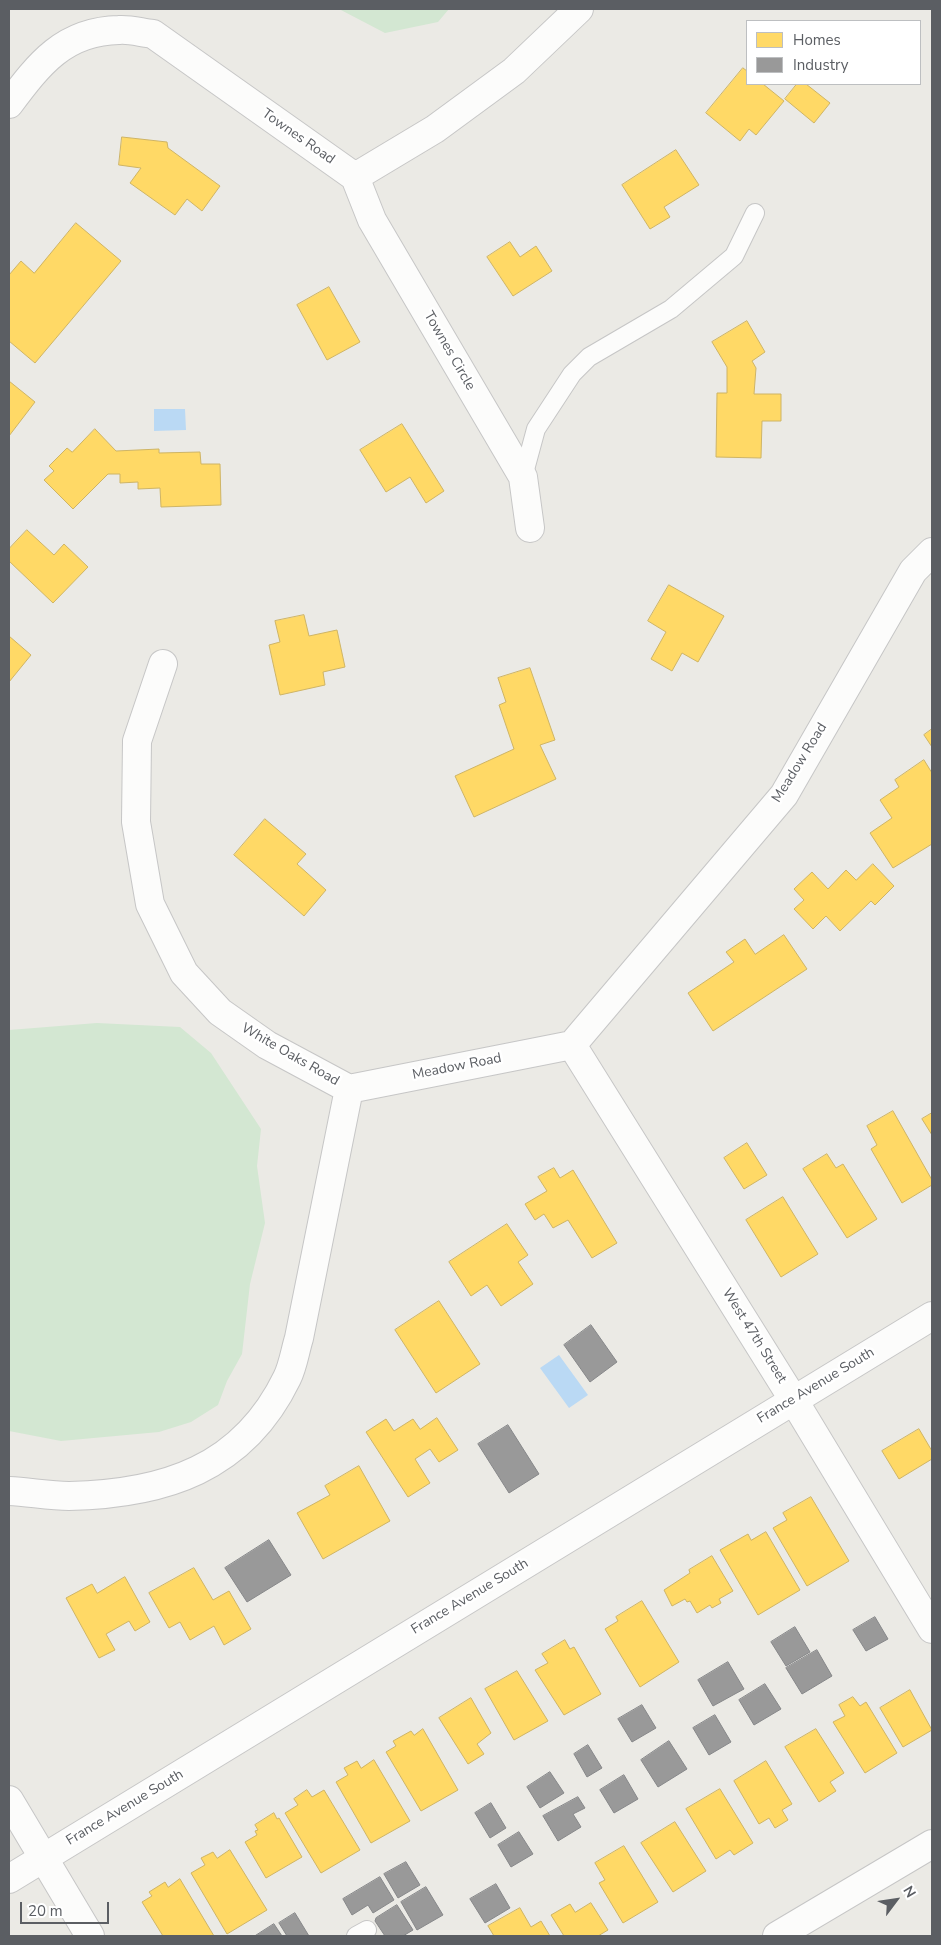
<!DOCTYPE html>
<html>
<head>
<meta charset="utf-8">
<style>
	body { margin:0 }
	#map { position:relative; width:941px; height:1945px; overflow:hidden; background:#ebeae5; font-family:"Nunito Sans",sans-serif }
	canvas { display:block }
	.frame { position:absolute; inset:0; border:10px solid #5b5e63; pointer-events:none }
	.legend { position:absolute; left:746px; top:20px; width:175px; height:65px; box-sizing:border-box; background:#fff; border:1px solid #bdbfc1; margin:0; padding:6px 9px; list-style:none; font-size:15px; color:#5b5e63 }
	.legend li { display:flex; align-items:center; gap:10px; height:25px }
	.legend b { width:25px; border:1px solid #bdbfc1 }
	.north { position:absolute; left:871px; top:1875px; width:50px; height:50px; -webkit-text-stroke:4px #fff; paint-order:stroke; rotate:59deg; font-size:14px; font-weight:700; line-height:20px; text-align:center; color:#5b5e63 }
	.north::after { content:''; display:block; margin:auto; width:18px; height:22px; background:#5b5e63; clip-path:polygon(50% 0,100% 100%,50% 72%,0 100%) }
	.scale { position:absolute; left:20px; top:1902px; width:89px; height:22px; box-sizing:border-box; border:2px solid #5b5e63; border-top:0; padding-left:6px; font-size:15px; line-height:18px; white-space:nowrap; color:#5b5e63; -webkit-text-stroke:4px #fff; paint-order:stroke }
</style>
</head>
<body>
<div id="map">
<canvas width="941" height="1945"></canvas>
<div class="frame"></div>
<ul class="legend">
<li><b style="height:14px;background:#ffd966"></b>Homes</li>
<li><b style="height:14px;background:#999"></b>Industry</li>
</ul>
<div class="north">N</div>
<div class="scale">20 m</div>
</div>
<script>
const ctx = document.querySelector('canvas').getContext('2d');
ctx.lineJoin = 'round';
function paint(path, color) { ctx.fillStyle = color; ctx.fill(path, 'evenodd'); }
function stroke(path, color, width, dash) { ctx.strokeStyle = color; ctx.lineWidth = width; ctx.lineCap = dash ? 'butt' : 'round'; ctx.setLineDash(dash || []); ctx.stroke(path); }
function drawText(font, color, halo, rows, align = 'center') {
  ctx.font = font + ' "Nunito Sans",sans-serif'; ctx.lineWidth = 5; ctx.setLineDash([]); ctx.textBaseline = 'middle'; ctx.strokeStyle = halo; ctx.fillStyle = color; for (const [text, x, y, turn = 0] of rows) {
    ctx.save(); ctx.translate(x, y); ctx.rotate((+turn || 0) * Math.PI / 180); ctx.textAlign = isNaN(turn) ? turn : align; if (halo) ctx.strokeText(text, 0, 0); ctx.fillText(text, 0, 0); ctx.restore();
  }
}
paint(new Path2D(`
	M 339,9 L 449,9 L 438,22 L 385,33 Z
	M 97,1023 L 180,1027 L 211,1053 L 261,1129 L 257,1166 L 265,1223 L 250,1284 L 242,1354 L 227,1381 L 218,1405 L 191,1422 L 159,1432 L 61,1441 L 9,1431 L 9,1030 Z`), '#d3e7d2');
paint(new Path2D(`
	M 154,409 L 185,409 L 186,430 L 154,431 Z
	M 559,1355 L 588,1395 L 569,1408 L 540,1368 Z`), '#bad9f4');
const homes = new Path2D(`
	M 743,68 L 747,71 L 747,84 L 763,84 L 784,101 L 756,135 L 749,129 L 740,141 L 706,113 Z
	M 797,84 L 806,84 L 830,103 L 814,123 L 785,99 Z
	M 122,137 L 167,142 L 168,148 L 220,186 L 202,211 L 187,199 L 175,215 L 130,183 L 141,168 L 119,165 Z
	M 676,150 L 699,185 L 664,207 L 670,217 L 650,229 L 622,185 Z
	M 76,223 L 121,261 L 35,363 L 9,341 L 9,275 L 21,261 L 34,273 Z
	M 510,242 L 520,257 L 536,246 L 552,271 L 513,296 L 487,257 Z
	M 329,287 L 360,342 L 327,360 L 297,305 Z
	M 747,321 L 765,352 L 752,361 L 756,368 L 754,394 L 781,394 L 781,421 L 762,421 L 761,458 L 716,457 L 717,393 L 727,393 L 727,367 L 712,342 Z
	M 9,381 L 35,402 L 9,436 Z
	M 402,424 L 444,491 L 426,503 L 410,477 L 386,492 L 360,450 Z
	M 95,429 L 116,451 L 159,449 L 159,453 L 200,452 L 201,464 L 220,464 L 221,505 L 161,507 L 160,488 L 138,489 L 138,482 L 120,483 L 120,474 L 108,474 L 73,509 L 44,480 L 54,471 L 49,466 L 67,448 L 72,452 Z
	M 27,530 L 54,555 L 64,544 L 88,567 L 53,603 L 9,561 L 9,549 Z
	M 669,585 L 724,616 L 698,662 L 682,653 L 672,671 L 651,659 L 666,632 L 648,621 Z
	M 304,615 L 309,636 L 337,630 L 345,667 L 323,672 L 325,685 L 280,695 L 269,645 L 280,642 L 275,621 Z
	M 9,636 L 31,655 L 9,682 Z
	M 530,668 L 555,740 L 540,745 L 556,779 L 474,817 L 455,776 L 514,749 L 499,705 L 506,702 L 498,678 Z
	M 932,729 L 932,747 L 924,735 Z
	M 924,760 L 932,773 L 932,844 L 893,868 L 870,833 L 892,818 L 880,800 L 899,787 L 895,780 Z
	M 265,819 L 306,854 L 297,864 L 326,890 L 304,916 L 234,855 Z
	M 873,864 L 894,886 L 875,905 L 871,901 L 840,931 L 826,916 L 813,929 L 794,909 L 804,900 L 794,889 L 812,872 L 828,889 L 846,870 L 856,880 Z
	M 784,935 L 807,969 L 713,1031 L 688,993 L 734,962 L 726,952 L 745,939 L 755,954 Z
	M 893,1111 L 932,1180 L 932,1185 L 902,1203 L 871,1149 L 877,1145 L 867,1126 Z
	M 932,1113 L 932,1135 L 922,1119 Z
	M 747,1143 L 767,1175 L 744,1189 L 724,1158 Z
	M 827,1154 L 836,1168 L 843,1164 L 877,1219 L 847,1238 L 803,1169 Z
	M 554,1168 L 560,1178 L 573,1170 L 617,1243 L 592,1258 L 568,1220 L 553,1228 L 544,1214 L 535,1220 L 525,1204 L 547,1191 L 538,1177 Z
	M 783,1197 L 818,1254 L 781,1277 L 746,1220 Z
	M 507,1224 L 528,1255 L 518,1262 L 533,1284 L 501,1306 L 487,1285 L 471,1296 L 449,1262 Z
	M 439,1301 L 480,1364 L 436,1393 L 395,1330 Z
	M 437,1418 L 458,1450 L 439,1462 L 430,1449 L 415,1459 L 430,1483 L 408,1497 L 366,1432 L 386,1419 L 394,1431 L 413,1419 L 420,1429 Z
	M 919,1429 L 932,1451 L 932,1459 L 899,1479 L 882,1451 Z
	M 359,1466 L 390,1521 L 323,1559 L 297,1513 L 330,1495 L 325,1486 Z
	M 811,1497 L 849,1561 L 807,1586 L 773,1528 L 787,1520 L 783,1513 Z
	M 766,1532 L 800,1590 L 758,1615 L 720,1550 L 748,1534 L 751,1540 Z
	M 712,1556 L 733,1591 L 719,1599 L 721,1603 L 712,1608 L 710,1605 L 697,1613 L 690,1601 L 687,1602 L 685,1599 L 672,1606 L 664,1590 L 690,1573 L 689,1570 Z
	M 194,1568 L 213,1600 L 229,1591 L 251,1629 L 224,1645 L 214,1626 L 190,1640 L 180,1622 L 169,1628 L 149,1593 Z
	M 125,1577 L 150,1622 L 135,1631 L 129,1621 L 106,1634 L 115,1650 L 99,1658 L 66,1598 L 92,1584 L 97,1593 Z
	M 642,1601 L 679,1662 L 640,1687 L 605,1629 L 618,1621 L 616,1617 Z
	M 565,1640 L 570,1649 L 574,1647 L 601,1694 L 564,1715 L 535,1670 L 548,1663 L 542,1654 Z
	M 517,1671 L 548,1721 L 514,1740 L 485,1689 Z
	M 910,1690 L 932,1730 L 903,1747 L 880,1708 Z
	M 853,1697 L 860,1706 L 866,1702 L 897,1753 L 865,1773 L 833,1722 L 845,1716 L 839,1705 Z
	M 471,1698 L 491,1733 L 477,1744 L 484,1754 L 468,1764 L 439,1718 Z
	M 423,1729 L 458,1790 L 421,1811 L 386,1752 L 396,1746 L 393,1741 L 411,1731 L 414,1735 Z
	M 816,1729 L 844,1773 L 830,1782 L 836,1791 L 819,1802 L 785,1747 Z
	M 374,1760 L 410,1821 L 371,1843 L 336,1782 L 348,1775 L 344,1768 L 357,1761 L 361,1768 Z
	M 766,1761 L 792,1804 L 782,1810 L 788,1820 L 775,1828 L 769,1818 L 759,1824 L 734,1781 Z
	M 720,1789 L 753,1843 L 734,1855 L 730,1850 L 716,1859 L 686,1809 Z
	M 307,1790 L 312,1797 L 324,1790 L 360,1850 L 321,1873 L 285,1813 L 298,1805 L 294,1799 Z
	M 274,1813 L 277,1819 L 279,1818 L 302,1857 L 266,1878 L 245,1842 L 257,1835 L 255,1831 L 258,1830 L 255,1825 Z
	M 675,1822 L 706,1871 L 673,1892 L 641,1843 Z
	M 624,1846 L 658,1902 L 623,1923 L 599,1883 L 605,1880 L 595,1863 Z
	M 230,1850 L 267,1910 L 227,1934 L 191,1873 L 205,1865 L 201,1858 L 213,1852 L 217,1858 Z
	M 180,1879 L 214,1936 L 163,1936 L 142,1902 L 152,1896 L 149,1892 L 165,1882 L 168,1887 Z
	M 591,1903 L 608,1930 L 598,1936 L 564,1936 L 551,1915 L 570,1904 L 575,1912 Z
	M 520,1908 L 531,1927 L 541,1921 L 550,1936 L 494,1936 L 488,1926 Z`);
paint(homes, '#ffd966');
stroke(homes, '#ceb465', 1);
const industry = new Path2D(`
	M 591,1325 L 617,1362 L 590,1382 L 564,1345 Z
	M 508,1425 L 539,1474 L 509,1493 L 478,1444 Z
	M 269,1540 L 291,1575 L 247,1602 L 225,1568 Z
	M 875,1617 L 888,1639 L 866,1651 L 853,1630 Z
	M 795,1627 L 810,1652 L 786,1666 L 771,1642 Z
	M 817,1650 L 832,1676 L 802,1694 L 786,1668 Z
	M 728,1662 L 744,1689 L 713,1706 L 698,1680 Z
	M 765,1684 L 781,1709 L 754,1725 L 739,1700 Z
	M 642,1705 L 656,1728 L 632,1742 L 618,1719 Z
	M 715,1715 L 731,1742 L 709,1755 L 693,1728 Z
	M 669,1741 L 687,1769 L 658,1787 L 641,1760 Z
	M 588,1745 L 602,1768 L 587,1777 L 574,1754 Z
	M 550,1772 L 564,1793 L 540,1808 L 527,1787 Z
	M 624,1775 L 638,1799 L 614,1813 L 600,1790 Z
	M 578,1797 L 585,1808 L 573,1814 L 581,1827 L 558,1841 L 543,1816 Z
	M 491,1803 L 506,1828 L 490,1838 L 475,1813 Z
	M 519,1832 L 533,1854 L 511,1867 L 498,1845 Z
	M 406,1862 L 420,1885 L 398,1898 L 384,1874 Z
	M 380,1877 L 394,1900 L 373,1913 L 368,1905 L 352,1915 L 343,1899 Z
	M 496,1884 L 510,1908 L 485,1923 L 470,1899 Z
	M 426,1887 L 443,1915 L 417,1930 L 401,1902 Z
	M 397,1905 L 413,1930 L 403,1936 L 385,1936 L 375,1921 L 376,1918 Z
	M 295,1913 L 309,1936 L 287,1936 L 279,1923 Z
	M 274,1924 L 282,1936 L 255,1936 Z`);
paint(industry, '#999');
stroke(industry, '#868789', 1);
const lane = new Path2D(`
	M 523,477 L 536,429 L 572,374 L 589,357 L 671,309 L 734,256 L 755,213
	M 356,1936 L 367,1930`);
const street = new Path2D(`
	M 9,104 C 39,64 64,31 119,30 C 130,29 142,33 153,34 L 355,177 L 435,129 L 514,71 L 579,9
	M 355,177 L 372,220 L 523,477 L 530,528
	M 163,664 L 137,741 L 136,822 L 150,904 L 184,973 L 220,1012 L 267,1045 L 349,1089
	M 572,1045 L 793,1399 L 932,1629
	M 9,1491 C 29,1492 50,1496 69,1496 C 164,1494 243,1469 287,1378 C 293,1366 295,1351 299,1338 L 349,1089 L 572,1045 L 784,795 L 913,571 L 932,552
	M 9,1800 L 90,1936
	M 777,1936 L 932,1844`);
const secondary = new Path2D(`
	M 9,1879 L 932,1316`);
stroke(lane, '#c6c6c6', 20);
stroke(street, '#c6c6c6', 30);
stroke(secondary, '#c6c6c6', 30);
stroke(lane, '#fcfcfb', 18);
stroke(street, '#fcfcfb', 28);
stroke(secondary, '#fcfcfb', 28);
drawText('14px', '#5b5e63', '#fff', [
	["Townes Road",298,137,35],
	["Townes Circle",449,351,60],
	["Meadow Road",800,763,-58],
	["White Oaks Road",290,1055,30],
	["Meadow Road",457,1067,-11],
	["West 47th Street",754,1336,58],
	["France Avenue South",816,1386,-31],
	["France Avenue South",470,1597,-31],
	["France Avenue South",125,1808,-31]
]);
</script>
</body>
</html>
